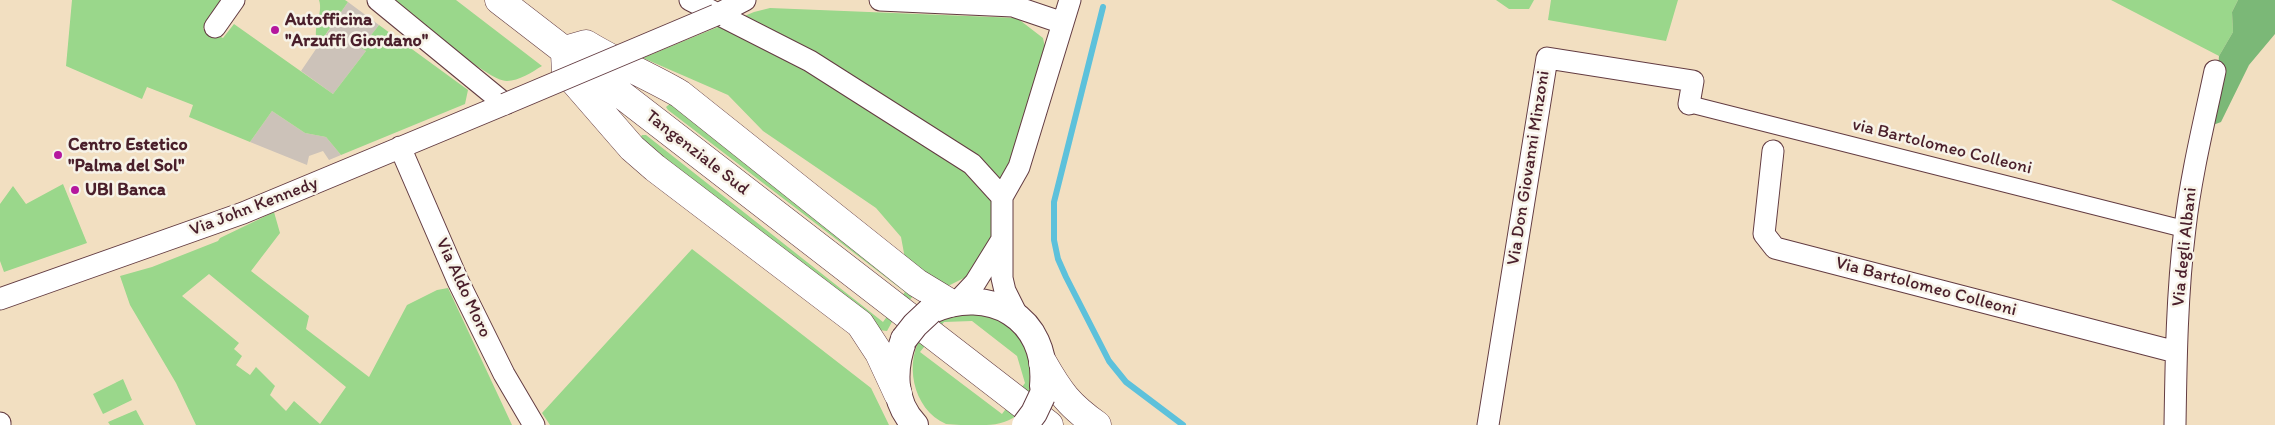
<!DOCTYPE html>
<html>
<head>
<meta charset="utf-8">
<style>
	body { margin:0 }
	canvas { display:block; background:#f2dfc1 }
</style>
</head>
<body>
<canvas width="2275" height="425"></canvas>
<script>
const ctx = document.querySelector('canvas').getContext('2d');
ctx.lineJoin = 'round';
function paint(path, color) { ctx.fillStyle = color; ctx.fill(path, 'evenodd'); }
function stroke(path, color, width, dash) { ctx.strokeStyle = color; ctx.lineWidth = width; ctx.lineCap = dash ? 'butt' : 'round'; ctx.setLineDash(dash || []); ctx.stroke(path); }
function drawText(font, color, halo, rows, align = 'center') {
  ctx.font = font + ' Itim,sans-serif'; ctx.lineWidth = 5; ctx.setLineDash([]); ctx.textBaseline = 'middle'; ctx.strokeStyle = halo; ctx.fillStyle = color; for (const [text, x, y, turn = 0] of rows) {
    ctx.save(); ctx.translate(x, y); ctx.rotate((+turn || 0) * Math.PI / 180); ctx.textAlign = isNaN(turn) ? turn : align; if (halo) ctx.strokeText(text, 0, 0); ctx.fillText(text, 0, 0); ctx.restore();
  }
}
paint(new Path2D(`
	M 348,2 L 379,25 L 361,48 L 366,51 L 333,94 L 301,71 Z
	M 272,111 L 305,133 L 326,137 L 341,155 L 329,160 L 323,151 L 309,156 L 307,165 L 250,142 Z`), '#ccc2b9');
paint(new Path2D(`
	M 72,0 L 223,0 L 203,29 L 223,38 L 234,24 L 333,94 L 366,51 L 361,48 L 379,25 L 468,90 L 465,104 L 341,155 L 326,137 L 305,133 L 272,111 L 250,142 L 189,117 L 193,105 L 147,87 L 142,99 L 66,66 Z
	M 319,0 L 345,0 L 348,2 L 319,44 C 310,29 324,15 319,0 Z
	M 395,0 L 456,0 L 542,66 C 532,72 519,81 507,81 C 487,81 415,16 395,0 Z
	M 1496,0 L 1534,0 L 1529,9 L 1509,9 Z
	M 1551,0 L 1678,0 L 1666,41 L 1548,20 Z
	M 2111,0 L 2238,0 L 2232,12 L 2233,32 L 2219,56 Z
	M 770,8 L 1017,18 L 1043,38 L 1046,52 L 987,257 L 972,274 L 946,287 L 906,264 L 901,237 L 876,208 L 763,131 L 728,95 L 643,58 L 754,12 Z
	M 671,103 L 913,296 L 893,320 L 887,331 L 879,330 L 640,138 L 642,135 L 646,135 L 883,322 L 905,292 L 668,110 L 666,107 Z
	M 63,184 L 87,243 L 4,272 L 0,261 L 0,204 L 13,186 L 26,204 Z
	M 274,212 L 280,233 L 251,271 L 309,316 L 306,329 L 369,377 L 407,305 L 437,290 L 448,288 L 512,425 L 196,425 L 176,383 L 130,305 L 120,276 L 152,267 L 218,241 L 220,238 ZM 209,274 L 346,387 L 320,424 L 294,401 L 286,411 L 270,395 L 275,386 L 256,367 L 250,375 L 236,365 L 242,356 L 234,349 L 239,343 L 182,296 Z
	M 692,249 L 871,388 L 889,425 L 550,425 L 542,413 Z
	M 951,311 L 1013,318 L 1037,376 C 1031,392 1027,408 1013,418 C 1001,425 990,425 976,425 C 968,425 954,425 946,424 C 912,409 903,361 924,332 C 930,324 942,317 951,311 ZM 972,321 L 1017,356 L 1025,383 L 1002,414 L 920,352 L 944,322 Z
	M 123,379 L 132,400 L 103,414 L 93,394 Z
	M 136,410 L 144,425 L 110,425 L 108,422 Z`), '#9ad78b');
paint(new Path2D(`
	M 2238,0 L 2275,0 L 2275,34 L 2249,65 L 2221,122 L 2213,125 L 2219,56 L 2233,32 L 2232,12 Z`), '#7bb877');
stroke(new Path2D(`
	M 1103,7 L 1054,202 L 1054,240 L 1058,259 L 1066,277 L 1109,361 L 1126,382 L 1183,425`), '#5dc1db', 6);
const pedestrian = new Path2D(`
	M 1689,104 L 2184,229`);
const minor = new Path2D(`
	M 690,0 L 810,61 L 972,164 L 1002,197 L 1002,278 L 1005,291 L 1019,319
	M 880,0 L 1013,6 L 1063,23
	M 716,15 L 745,0
	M 215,27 L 234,0
	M 400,147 L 458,281 L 504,374 L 534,425
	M 1773,151 L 1764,234 L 1775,248 L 2176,352
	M 1002,197 L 1019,167 L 1070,0
	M 0,299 L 243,213 L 505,104 L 378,0
	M 958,301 L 975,283 L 1001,241
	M 0,423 L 0,425
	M 1488,425 L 1547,58 L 1693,81 L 1689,104
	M 2175,425 C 2176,359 2177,293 2185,228 C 2191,175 2204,123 2215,71`);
const tertiary = new Path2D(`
	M 930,311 C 989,284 1049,317 1043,386
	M 904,339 C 893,368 892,401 915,425`);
const trunk = new Path2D(`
	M 499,0 L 1049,425
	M 565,50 L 586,44 C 617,63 649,76 680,94 L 917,283 L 950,303
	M 565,54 L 566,72 L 632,148 L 655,168 L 860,324 L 879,353 L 898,394
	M 1043,363 C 1060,393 1069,405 1097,425`);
stroke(pedestrian, '#633c42', 18);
stroke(minor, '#633c42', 23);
stroke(tertiary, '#633c42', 28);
stroke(trunk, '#633c42', 29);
stroke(pedestrian, '#fff', 16);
stroke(minor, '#fff', 21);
stroke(tertiary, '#fff', 26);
stroke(trunk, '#fff', 28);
const minorBridge = new Path2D(`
	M 505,104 L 716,15`);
const tertiaryBridge = new Path2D(`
	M 904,339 L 915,325 L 930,311
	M 1025,425 L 1034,413 L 1042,396`);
stroke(minorBridge, '#633c42', 23, []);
stroke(tertiaryBridge, '#633c42', 28, []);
stroke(minorBridge, '#fff', 21);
stroke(tertiaryBridge, '#fff', 26);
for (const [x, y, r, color] of [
	[275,30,5,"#b5179e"],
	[58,155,5,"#b5179e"],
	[75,190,5,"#b5179e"]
]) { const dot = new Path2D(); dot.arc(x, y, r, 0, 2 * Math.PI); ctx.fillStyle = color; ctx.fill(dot); stroke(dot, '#f7f3e8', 2); }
drawText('bold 18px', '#4a1f2b', '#f7f3e8', [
	["Autofficina",285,20],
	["\"Arzuffi Giordano\"",285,41],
	["Centro Estetico",68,145],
	["\"Palma del Sol\"",68,166],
	["UBI Banca",85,190]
], 'left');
drawText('18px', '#4a1f2b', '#f7f3e8', [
	["via Bartolomeo Colleoni",1942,147,14],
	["Tangenziale Sud",697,153,38],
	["Via Don Giovanni Minzoni",1529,168,-81],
	["Via John Kennedy",254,207,-21],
	["Via degli Albani",2185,247,-84],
	["Via Bartolomeo Colleoni",1926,287,15],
	["Via Aldo Moro",463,288,65]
]);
</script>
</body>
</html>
